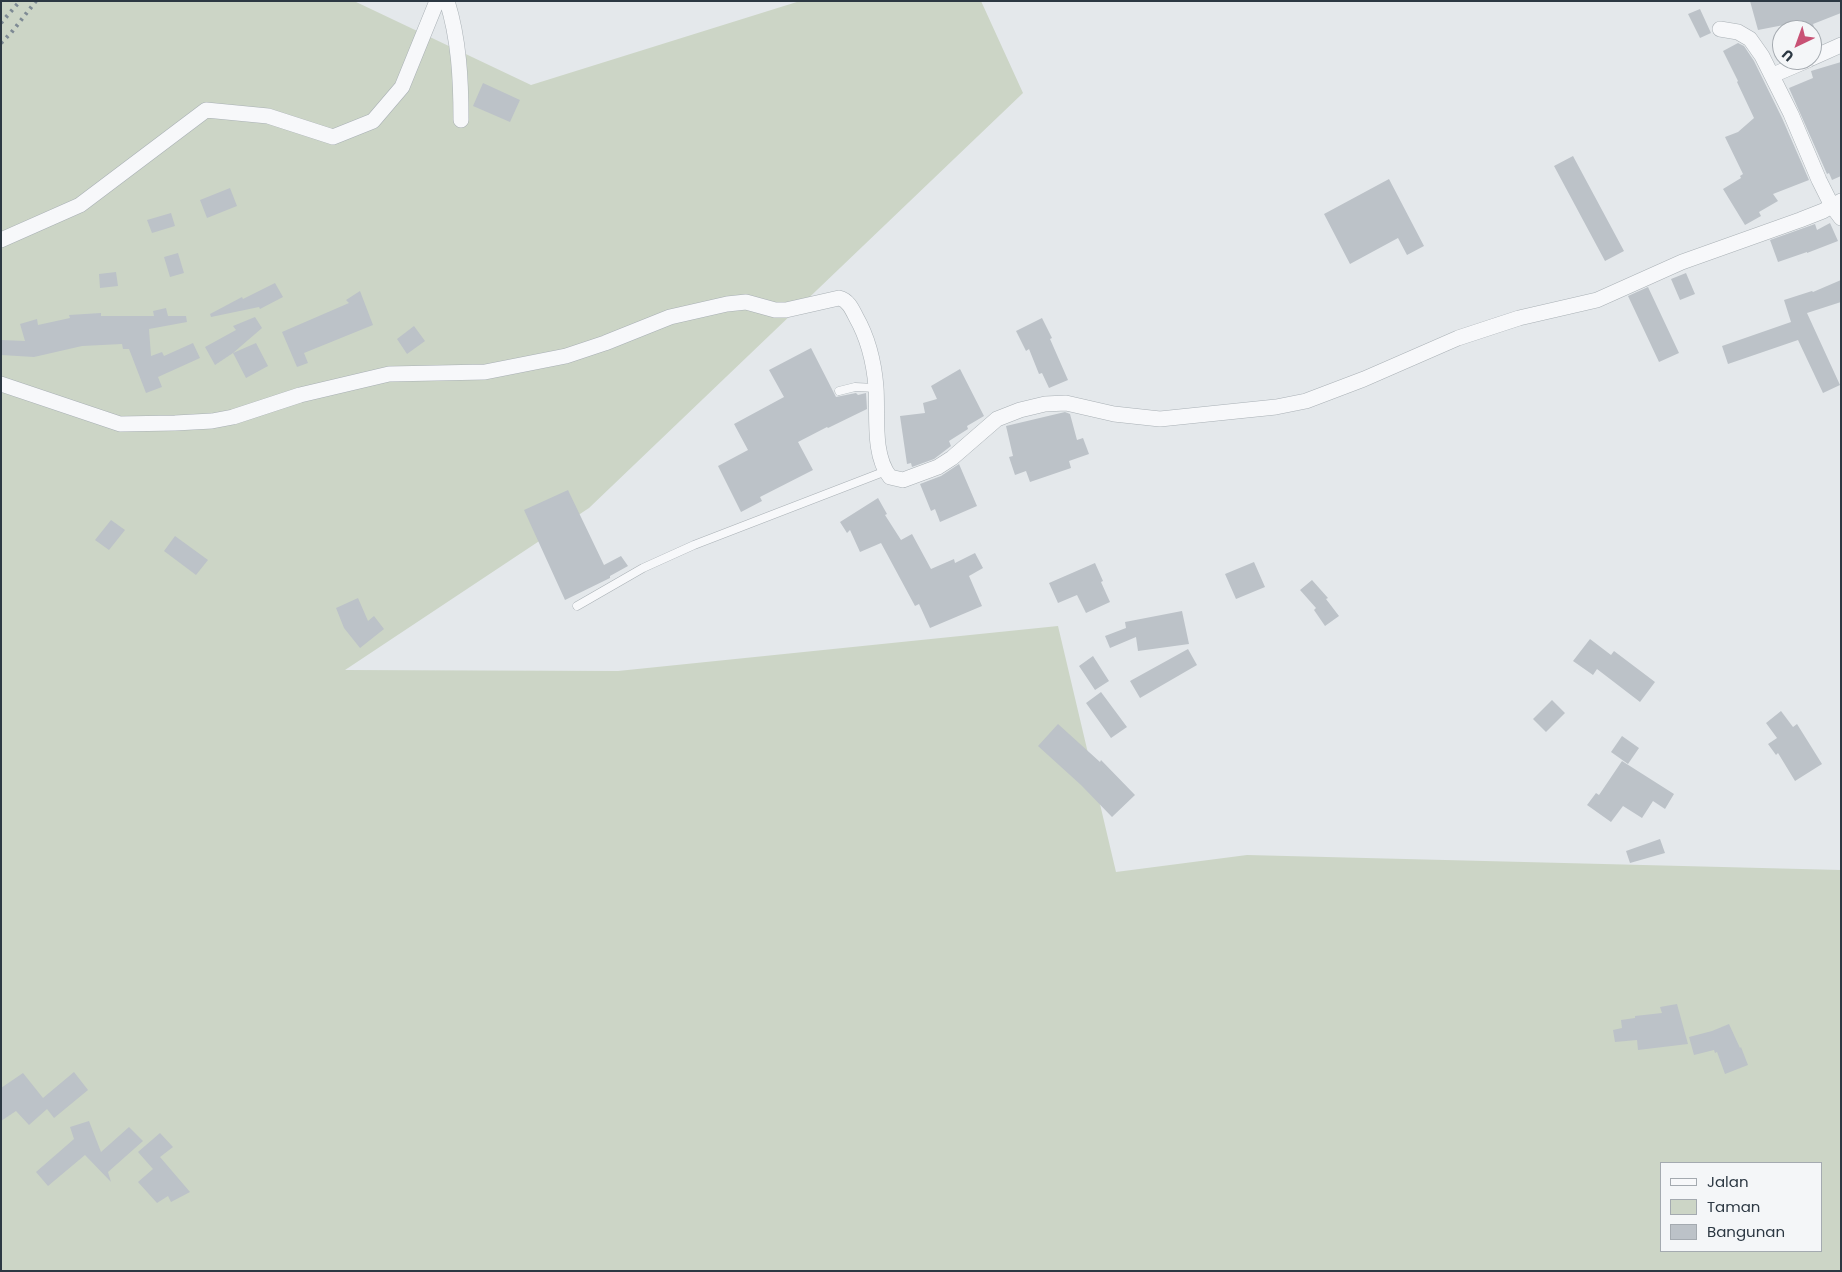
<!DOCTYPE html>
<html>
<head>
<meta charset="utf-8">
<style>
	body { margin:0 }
	#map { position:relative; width:1842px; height:1272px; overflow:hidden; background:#e4e8eb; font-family:Poppins,sans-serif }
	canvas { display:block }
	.frame { position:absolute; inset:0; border:2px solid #2c3843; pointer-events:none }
	.legend { position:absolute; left:1660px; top:1162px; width:162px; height:90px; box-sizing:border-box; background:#f4f6f8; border:1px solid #a4aab0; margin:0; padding:6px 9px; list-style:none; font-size:15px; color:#2c3843 }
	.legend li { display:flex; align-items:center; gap:10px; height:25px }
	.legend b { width:25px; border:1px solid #a4aab0 }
	.north { position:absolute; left:1772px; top:20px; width:50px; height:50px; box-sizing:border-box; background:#f4f6f8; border:1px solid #a4aab0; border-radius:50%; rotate:222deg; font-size:14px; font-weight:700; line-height:20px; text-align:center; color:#2c3843 }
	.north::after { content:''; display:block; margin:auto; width:18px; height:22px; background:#c85275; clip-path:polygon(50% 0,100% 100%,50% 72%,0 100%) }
</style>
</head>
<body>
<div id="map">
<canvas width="1842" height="1272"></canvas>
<div class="frame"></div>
<ul class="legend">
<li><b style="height:6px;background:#f7f8fa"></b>Jalan</li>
<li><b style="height:14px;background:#ccd5c6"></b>Taman</li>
<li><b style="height:14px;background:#bcc2c8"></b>Bangunan</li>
</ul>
<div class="north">U</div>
</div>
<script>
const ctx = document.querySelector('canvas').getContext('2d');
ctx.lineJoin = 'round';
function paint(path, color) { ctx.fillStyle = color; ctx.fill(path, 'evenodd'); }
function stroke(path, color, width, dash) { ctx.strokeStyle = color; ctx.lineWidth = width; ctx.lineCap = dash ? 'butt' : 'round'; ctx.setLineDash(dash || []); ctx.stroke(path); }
paint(new Path2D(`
	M 1,1 L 354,1 L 531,85 L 800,1 L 981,1 L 1023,93 L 589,508 L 345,670 L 618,671 L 1058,626 L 1116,872 L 1247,855 L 1841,870 L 1841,1271 L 1,1271 ZM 1661,1163 L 1821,1163 L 1821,1251 L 1661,1251 Z`), '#ccd5c6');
paint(new Path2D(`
	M 1750,1 L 1841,1 L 1841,13 L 1813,24 L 1815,30 L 1798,30 L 1794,23 L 1758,30 Z
	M 1700,9 L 1711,33 L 1700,38 L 1688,14 Z
	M 1738,43 L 1744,46 L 1754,61 L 1782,118 L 1809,180 L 1773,194 L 1778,201 L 1759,212 L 1761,216 L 1745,225 L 1723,189 L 1741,178 L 1740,176 L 1743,174 L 1725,137 L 1738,132 L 1754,118 L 1737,82 L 1738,81 L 1723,51 Z
	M 1841,62 L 1841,176 L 1832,180 L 1829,173 L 1827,174 L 1789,88 L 1813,78 L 1811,71 Z
	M 483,83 L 520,100 L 510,122 L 473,106 Z
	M 1573,156 L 1624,251 L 1605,261 L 1554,166 Z
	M 1389,179 L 1424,246 L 1407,255 L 1398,238 L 1350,264 L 1324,214 Z
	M 230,188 L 237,206 L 207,218 L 200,200 Z
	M 171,213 L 175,226 L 152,233 L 147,220 Z
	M 1830,223 L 1838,241 L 1807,253 L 1807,252 L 1778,262 L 1770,240 L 1815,224 L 1817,230 Z
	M 178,253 L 184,273 L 170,277 L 164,257 Z
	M 116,272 L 118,286 L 100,288 L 99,274 Z
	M 1686,273 L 1695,294 L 1680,300 L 1671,279 Z
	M 1841,280 L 1841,302 L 1807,313 L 1840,385 L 1823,393 L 1798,340 L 1728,364 L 1722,346 L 1791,322 L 1784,300 L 1812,291 L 1813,292 Z
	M 275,283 L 283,297 L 260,309 L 259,307 L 211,317 L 210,314 L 242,297 L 243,299 Z
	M 1648,287 L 1679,353 L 1659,362 L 1628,296 Z
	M 360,291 L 373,325 L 304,353 L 308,363 L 297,367 L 282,332 L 349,303 L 346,300 Z
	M 166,308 L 168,316 L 186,316 L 187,322 L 149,329 L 151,356 L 162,352 L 164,356 L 193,343 L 200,358 L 158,377 L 162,387 L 146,393 L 129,349 L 123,349 L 122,344 L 82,346 L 34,357 L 1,355 L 1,340 L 25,341 L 20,324 L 37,319 L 38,325 L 70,318 L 69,315 L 101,313 L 101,316 L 154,316 L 153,311 Z
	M 255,317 L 262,328 L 233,353 L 256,343 L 268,366 L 246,378 L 233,353 L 215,365 L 205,347 L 236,330 L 233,326 Z
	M 1042,318 L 1052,338 L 1050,339 L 1068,380 L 1049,388 L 1042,373 L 1039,374 L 1029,349 L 1026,351 L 1016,331 Z
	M 414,326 L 425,341 L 407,354 L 397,339 Z
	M 811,348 L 836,397 L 856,393 L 858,395 L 866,393 L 867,409 L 828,428 L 827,427 L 798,442 L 813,470 L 760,497 L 762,501 L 741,512 L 718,466 L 748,450 L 734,424 L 784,397 L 769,370 Z
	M 960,369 L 984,416 L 967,426 L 968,429 L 949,441 L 951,446 L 934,459 L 912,467 L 911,463 L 907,464 L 900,416 L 925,413 L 923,403 L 937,399 L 931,386 Z
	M 1065,412 L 1070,414 L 1077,440 L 1083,438 L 1089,454 L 1069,461 L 1071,468 L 1030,482 L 1026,471 L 1015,475 L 1009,457 L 1013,456 L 1006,426 Z
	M 959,464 L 977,506 L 940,522 L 935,509 L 931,511 L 920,484 L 941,476 Z
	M 568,490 L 604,565 L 621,556 L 628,566 L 610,576 L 610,578 L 565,600 L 524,510 Z
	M 878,498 L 887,514 L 885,515 L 901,540 L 912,534 L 931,569 L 954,559 L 955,563 L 975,553 L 983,568 L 969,576 L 982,606 L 930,628 L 919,604 L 915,606 L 881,543 L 860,552 L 850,530 L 847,533 L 840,522 Z
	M 111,520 L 125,530 L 109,550 L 95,540 Z
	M 175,536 L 208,560 L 196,575 L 164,551 Z
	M 1254,562 L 1265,587 L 1236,599 L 1225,574 Z
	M 1095,563 L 1103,581 L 1101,582 L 1110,602 L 1086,613 L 1077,595 L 1058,603 L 1049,583 Z
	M 1312,580 L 1328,598 L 1326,599 L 1339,616 L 1325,626 L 1314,610 L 1316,608 L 1300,590 Z
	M 358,598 L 368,621 L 374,616 L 384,629 L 360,648 L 344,628 L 336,608 Z
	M 1182,611 L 1189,644 L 1138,651 L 1136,637 L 1110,648 L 1105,636 L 1126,628 L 1125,622 Z
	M 1590,639 L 1611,655 L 1614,651 L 1655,682 L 1640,702 L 1597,669 L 1593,675 L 1573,661 Z
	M 1188,649 L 1197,665 L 1140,698 L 1130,681 Z
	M 1093,656 L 1109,681 L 1095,690 L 1079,666 Z
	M 1101,692 L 1127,727 L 1111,738 L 1086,703 Z
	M 1552,700 L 1565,713 L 1546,732 L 1533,719 Z
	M 1781,711 L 1793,727 L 1797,724 L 1822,764 L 1795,781 L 1778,753 L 1776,755 L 1768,744 L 1777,738 L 1766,723 Z
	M 1058,724 L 1100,762 L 1101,760 L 1135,795 L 1112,817 L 1081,785 L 1038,746 Z
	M 1622,736 L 1639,748 L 1628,764 L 1611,752 Z
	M 1622,761 L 1674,794 L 1665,809 L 1653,801 L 1642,818 L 1623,806 L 1611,822 L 1587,805 L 1596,793 L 1599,795 Z
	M 1660,839 L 1665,853 L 1630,863 L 1626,851 Z
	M 1677,1004 L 1688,1044 L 1638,1050 L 1637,1040 L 1615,1042 L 1613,1030 L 1622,1028 L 1621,1020 L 1635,1018 L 1635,1016 L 1662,1013 L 1660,1007 Z
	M 1729,1024 L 1740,1048 L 1741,1047 L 1748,1065 L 1725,1074 L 1717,1052 L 1715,1053 L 1714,1050 L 1694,1055 L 1689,1037 L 1712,1031 Z
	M 74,1072 L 88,1090 L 54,1118 L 47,1109 L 29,1125 L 16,1111 L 1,1121 L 1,1088 L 23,1073 L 43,1098 Z
	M 89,1121 L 101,1152 L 129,1127 L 143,1141 L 108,1172 L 111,1182 L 85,1155 L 48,1186 L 36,1172 L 74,1139 L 70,1127 Z
	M 160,1133 L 173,1147 L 160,1157 L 190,1192 L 171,1202 L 168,1196 L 157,1203 L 138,1182 L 153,1169 L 138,1152 Z`), '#bcc2c8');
const lane = new Path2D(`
	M 839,391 L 855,387 L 876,388
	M 577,606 L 643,568 L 694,545 L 886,471`);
const street = new Path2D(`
	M 447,1 C 459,39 461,80 461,120
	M 1720,29 L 1738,32 L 1750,39 L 1762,56 L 1791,114 L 1819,180 L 1832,206 L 1841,218
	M 1812,58 L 1841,45
	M 1773,75 L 1808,60
	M 1,240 L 80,205 L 206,110 L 268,116 L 333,137 L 373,121 L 402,87 L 437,1
	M 1,384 L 120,424 L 175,423 L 212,421 L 233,417 L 300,395 L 389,374 L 485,372 L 566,356 L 605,343 L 670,317 L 727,304 L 746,302 L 775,310 L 786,310 L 839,298 C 848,300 852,309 856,317 C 868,338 874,363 876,387 C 878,414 872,455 890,477 L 903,480 L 938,467 L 952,458 L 997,419 L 1020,410 L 1045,404 L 1066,403 L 1114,414 L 1160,419 L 1276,407 L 1306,401 L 1364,379 L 1458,338 L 1519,318 L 1597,300 L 1682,262 L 1800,220 L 1823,211 L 1841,201`);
stroke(lane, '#a9b0b5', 9);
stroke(street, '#a9b0b5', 16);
stroke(lane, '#f7f8fa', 8);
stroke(street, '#f7f8fa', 15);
stroke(new Path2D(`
	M 1,23 L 20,1
	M 1,43 L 11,33 L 36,1`), '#7e8a94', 4, [2.5, 5]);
</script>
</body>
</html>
